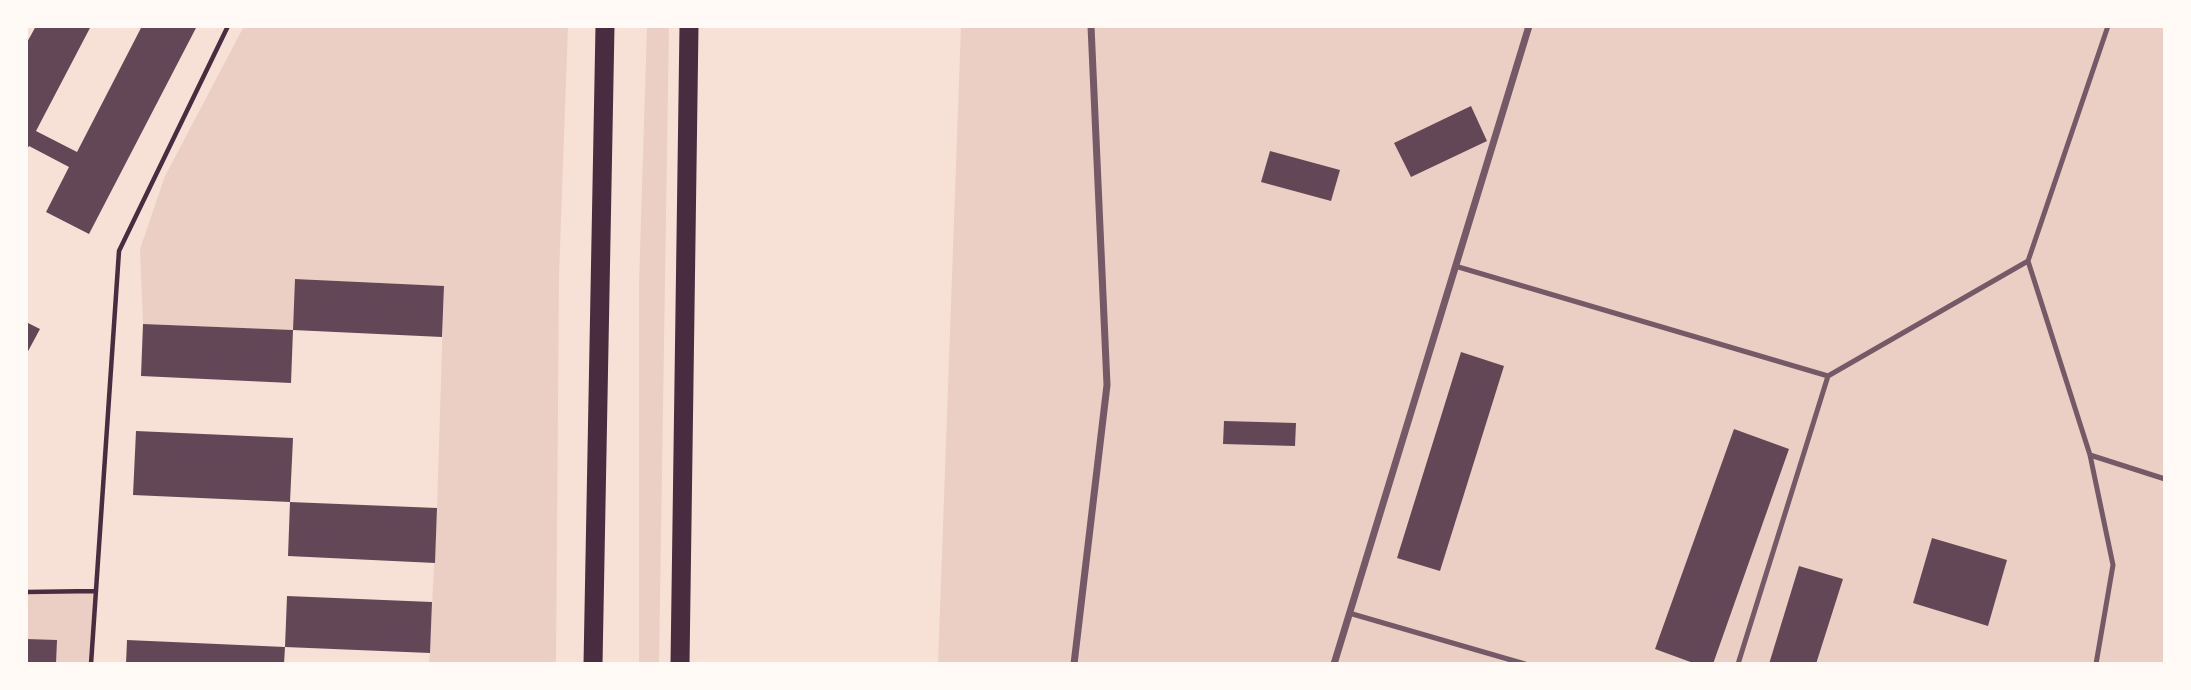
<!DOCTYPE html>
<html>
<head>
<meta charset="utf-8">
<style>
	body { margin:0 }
	#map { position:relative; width:2191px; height:690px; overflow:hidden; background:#f7e1d7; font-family:Montserrat,sans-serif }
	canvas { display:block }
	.frame { position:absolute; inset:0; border:28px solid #fffaf5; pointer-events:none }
</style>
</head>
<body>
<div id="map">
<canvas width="2191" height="690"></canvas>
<div class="frame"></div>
</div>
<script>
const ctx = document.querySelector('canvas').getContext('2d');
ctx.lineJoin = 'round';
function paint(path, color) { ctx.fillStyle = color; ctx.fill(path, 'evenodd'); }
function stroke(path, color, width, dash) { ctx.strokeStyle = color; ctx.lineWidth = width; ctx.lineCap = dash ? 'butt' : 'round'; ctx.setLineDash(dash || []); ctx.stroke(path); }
paint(new Path2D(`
	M 244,26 L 568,26 L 559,276 L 556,664 L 429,664 L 437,508 L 444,286 L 296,279 L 293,330 L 143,324 L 140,249 L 165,176 Z
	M 647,26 L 669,26 L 659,664 L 639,664 L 639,284 Z
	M 961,26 L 2165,26 L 2165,664 L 938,664 Z
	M 96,591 L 91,664 L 26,664 L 26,592 Z`), '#ebcfc5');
paint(new Path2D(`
	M 36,26 L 91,26 L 36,131 L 77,152 L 142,26 L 197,26 L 89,234 L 46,212 L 69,167 L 29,146 L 26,151 L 26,44 Z
	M 1471,106 L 1487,141 L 1411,177 L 1394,143 Z
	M 1270,151 L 1340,170 L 1331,201 L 1261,182 Z
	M 295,279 L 444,286 L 442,337 L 293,330 Z
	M 26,322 L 40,329 L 26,355 Z
	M 143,324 L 293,330 L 291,383 L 141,376 Z
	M 1461,352 L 1504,366 L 1440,571 L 1397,558 Z
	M 1224,421 L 1296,423 L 1295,446 L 1223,444 Z
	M 1734,429 L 1789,449 L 1713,664 L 1696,664 L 1655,649 Z
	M 136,431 L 293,438 L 290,502 L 133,495 Z
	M 290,502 L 437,508 L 435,563 L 288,556 Z
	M 1932,538 L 2007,560 L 1988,626 L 1913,603 Z
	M 1799,566 L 1843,579 L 1816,664 L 1769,664 Z
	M 287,596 L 432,602 L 430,653 L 285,647 Z
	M 26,639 L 57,640 L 56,664 L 26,664 Z
	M 127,640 L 285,647 L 284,664 L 126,664 Z`), '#644757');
stroke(new Path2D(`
	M 26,592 L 95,591
	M 91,664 L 119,251 L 228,26`), '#4a2c40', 4.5);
stroke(new Path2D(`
	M 2028,261 L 2108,26
	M 1455,266 L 1828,376
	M 2090,455 L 2165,479
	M 1349,613 L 1525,664
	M 1738,664 L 1828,376 L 2028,261 L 2090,455 L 2113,565 L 2096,664`), '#755966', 5);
stroke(new Path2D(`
	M 1074,664 L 1107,385 L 1091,26
	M 1334,664 L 1529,26`), '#755966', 7);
stroke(new Path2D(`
	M 593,664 L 605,26
	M 680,664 L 689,26`), '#4a2c40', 19);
</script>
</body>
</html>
